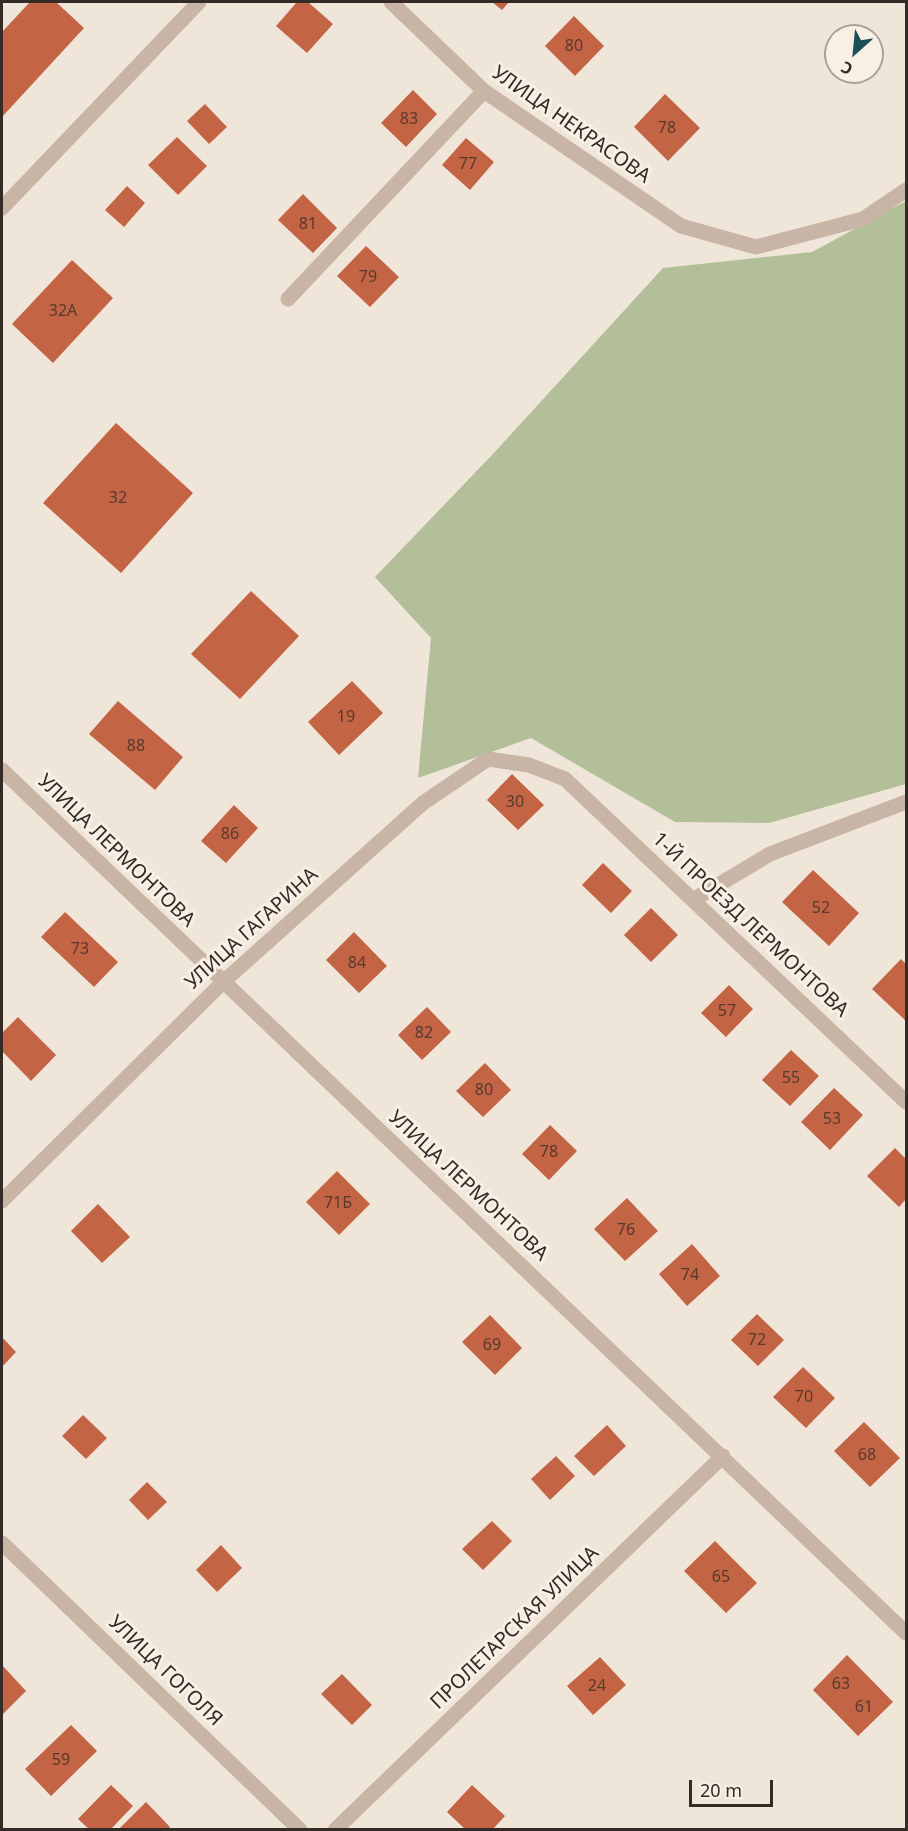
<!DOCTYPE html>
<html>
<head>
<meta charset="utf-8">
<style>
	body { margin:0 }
	#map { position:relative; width:908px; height:1831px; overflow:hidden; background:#f0e5d9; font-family:"Noto Sans",sans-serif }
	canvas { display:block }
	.frame { position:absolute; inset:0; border:3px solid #342b26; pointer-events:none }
	.north { position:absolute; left:824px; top:24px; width:60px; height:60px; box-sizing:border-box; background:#f8efe5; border:2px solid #aaa199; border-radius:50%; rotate:207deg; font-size:16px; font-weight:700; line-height:24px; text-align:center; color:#342b26 }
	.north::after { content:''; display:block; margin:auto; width:21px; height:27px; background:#1d5054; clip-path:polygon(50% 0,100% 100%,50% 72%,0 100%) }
	.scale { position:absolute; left:689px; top:1780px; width:84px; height:27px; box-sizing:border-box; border:3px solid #342b26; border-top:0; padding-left:8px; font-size:18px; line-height:21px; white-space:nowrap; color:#342b26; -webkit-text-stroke:4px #f8efe5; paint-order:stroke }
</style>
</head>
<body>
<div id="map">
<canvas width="908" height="1831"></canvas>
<div class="frame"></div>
<div class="north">С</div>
<div class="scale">20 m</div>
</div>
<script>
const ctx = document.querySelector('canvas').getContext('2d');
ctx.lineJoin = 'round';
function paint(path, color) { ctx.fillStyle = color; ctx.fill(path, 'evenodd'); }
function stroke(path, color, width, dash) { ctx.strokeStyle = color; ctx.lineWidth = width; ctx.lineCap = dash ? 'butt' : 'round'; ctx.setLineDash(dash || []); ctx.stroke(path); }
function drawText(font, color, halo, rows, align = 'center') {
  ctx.font = font + ' "Noto Sans",sans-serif'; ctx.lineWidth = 6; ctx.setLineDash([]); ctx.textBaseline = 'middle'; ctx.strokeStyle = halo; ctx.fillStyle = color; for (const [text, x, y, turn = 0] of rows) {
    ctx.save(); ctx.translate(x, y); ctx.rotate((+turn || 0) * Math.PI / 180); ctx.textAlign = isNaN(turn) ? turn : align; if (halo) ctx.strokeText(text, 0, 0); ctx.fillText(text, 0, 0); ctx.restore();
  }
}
paint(new Path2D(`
	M 906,201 L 906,784 L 769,823 L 675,822 L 531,738 L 418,778 L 431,638 L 375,577 L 492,455 L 663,268 L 812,252 Z`), '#b2bf99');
paint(new Path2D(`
	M 30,2 L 56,2 L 84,28 L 2,117 L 2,32 Z
	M 297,2 L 308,2 L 333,24 L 307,53 L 276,26 Z
	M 492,2 L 509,2 L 502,10 Z
	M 574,16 L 604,46 L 575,76 L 545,46 Z
	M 413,90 L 437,114 L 406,147 L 381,123 Z
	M 665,94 L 700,128 L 668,161 L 634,127 Z
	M 205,104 L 227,127 L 209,144 L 187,121 Z
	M 177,137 L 207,166 L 178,195 L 148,165 Z
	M 466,138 L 494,162 L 470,190 L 442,165 Z
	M 127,186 L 145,203 L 124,227 L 105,210 Z
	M 303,194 L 337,228 L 313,253 L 278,220 Z
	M 366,246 L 399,277 L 370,307 L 337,276 Z
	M 72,260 L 113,298 L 53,363 L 12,324 Z
	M 116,423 L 193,493 L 121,573 L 43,503 Z
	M 251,591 L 299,636 L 240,699 L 191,654 Z
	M 352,681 L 383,713 L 339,755 L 308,722 Z
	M 118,701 L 183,757 L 155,790 L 89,734 Z
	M 512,774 L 544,805 L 518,830 L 487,800 Z
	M 234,805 L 258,828 L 226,863 L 201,841 Z
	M 603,863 L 632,891 L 611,913 L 582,885 Z
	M 813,870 L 859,913 L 829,946 L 782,902 Z
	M 651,908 L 678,935 L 651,962 L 624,935 Z
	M 65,912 L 118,962 L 94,987 L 41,937 Z
	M 354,932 L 387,966 L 359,993 L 326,960 Z
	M 901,959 L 906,964 L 906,1021 L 872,989 Z
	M 729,985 L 753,1009 L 726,1037 L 701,1013 Z
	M 427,1007 L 451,1032 L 422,1060 L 398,1035 Z
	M 18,1017 L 56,1055 L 31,1081 L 2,1051 L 2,1033 Z
	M 791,1050 L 819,1076 L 790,1106 L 762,1080 Z
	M 485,1063 L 511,1090 L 483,1117 L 456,1091 Z
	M 834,1088 L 863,1115 L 830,1150 L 801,1122 Z
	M 550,1125 L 577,1151 L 549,1180 L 522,1154 Z
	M 895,1148 L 906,1159 L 906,1199 L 899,1207 L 867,1176 Z
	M 337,1171 L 370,1204 L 339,1235 L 306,1202 Z
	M 627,1198 L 658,1231 L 625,1261 L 594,1229 Z
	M 98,1204 L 130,1237 L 102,1263 L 71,1231 Z
	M 692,1244 L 720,1276 L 687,1306 L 659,1274 Z
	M 757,1314 L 784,1340 L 758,1366 L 731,1340 Z
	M 490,1315 L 522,1348 L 495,1375 L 462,1342 Z
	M 2,1337 L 16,1352 L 2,1367 Z
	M 803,1367 L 835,1398 L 806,1428 L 773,1397 Z
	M 83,1415 L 107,1438 L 86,1459 L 62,1436 Z
	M 864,1422 L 900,1458 L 870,1487 L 834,1451 Z
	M 607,1425 L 626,1446 L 594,1476 L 574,1456 Z
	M 556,1456 L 575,1476 L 550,1500 L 531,1479 Z
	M 147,1482 L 167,1502 L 148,1520 L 129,1500 Z
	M 492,1521 L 512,1541 L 483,1570 L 462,1549 Z
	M 715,1541 L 757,1583 L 726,1613 L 684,1571 Z
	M 221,1545 L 242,1568 L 217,1592 L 196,1570 Z
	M 847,1655 L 893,1702 L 858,1736 L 813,1690 Z
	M 600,1657 L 626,1685 L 593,1715 L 567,1686 Z
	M 2,1665 L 26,1691 L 2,1715 Z
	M 342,1674 L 372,1705 L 352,1725 L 321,1694 Z
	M 71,1725 L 97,1751 L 51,1796 L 25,1769 Z
	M 111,1785 L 133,1806 L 110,1830 L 90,1830 L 78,1819 Z
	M 472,1785 L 505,1816 L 492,1830 L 466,1830 L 447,1812 Z
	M 146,1802 L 170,1827 L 168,1830 L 118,1830 Z`), '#c36445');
stroke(new Path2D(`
	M 391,2 L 484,91 L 681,226 L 756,247 L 863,219 L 906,190
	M 2,208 L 199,2
	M 288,299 L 484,91
	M 2,770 L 906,1633
	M 693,900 L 770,854 L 906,802
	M 2,1201 L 222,983 L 423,803 L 488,759 L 529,765 L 565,779 L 906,1102
	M 335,1830 L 723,1456`), '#c8b5a5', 15);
stroke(new Path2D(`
	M 2,1543 L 300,1830`), '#c8b5a5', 15);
drawText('16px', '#58392e', null, [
	["80",574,46],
	["83",409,119],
	["78",667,128],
	["77",468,164],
	["81",308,224],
	["79",368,277],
	["32А",63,311],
	["32",118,498],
	["19",346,717],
	["88",136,746],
	["30",515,802],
	["86",230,834],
	["52",821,908],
	["73",80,949],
	["84",357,963],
	["57",727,1011],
	["82",424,1033],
	["55",791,1078],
	["80",484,1090],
	["53",832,1119],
	["78",549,1152],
	["71Б",338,1203],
	["76",626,1230],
	["74",690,1275],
	["72",757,1340],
	["69",492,1345],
	["70",804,1397],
	["68",867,1455],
	["65",721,1577],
	["63",841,1684],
	["24",597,1686],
	["61",864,1707],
	["59",61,1760]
]);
drawText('20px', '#342b26', '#f8efe5', [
	["УЛИЦА НЕКРАСОВА",571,125,35],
	["УЛИЦА ЛЕРМОНТОВА",116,851,44],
	["1-Й ПРОЕЗД ЛЕРМОНТОВА",750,925,43],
	["УЛИЦА ГАГАРИНА",252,929,-42],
	["УЛИЦА ЛЕРМОНТОВА",468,1186,43],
	["ПРОЛЕТАРСКАЯ УЛИЦА",515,1628,-44],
	["УЛИЦА ГОГОЛЯ",165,1671,44]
]);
</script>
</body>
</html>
